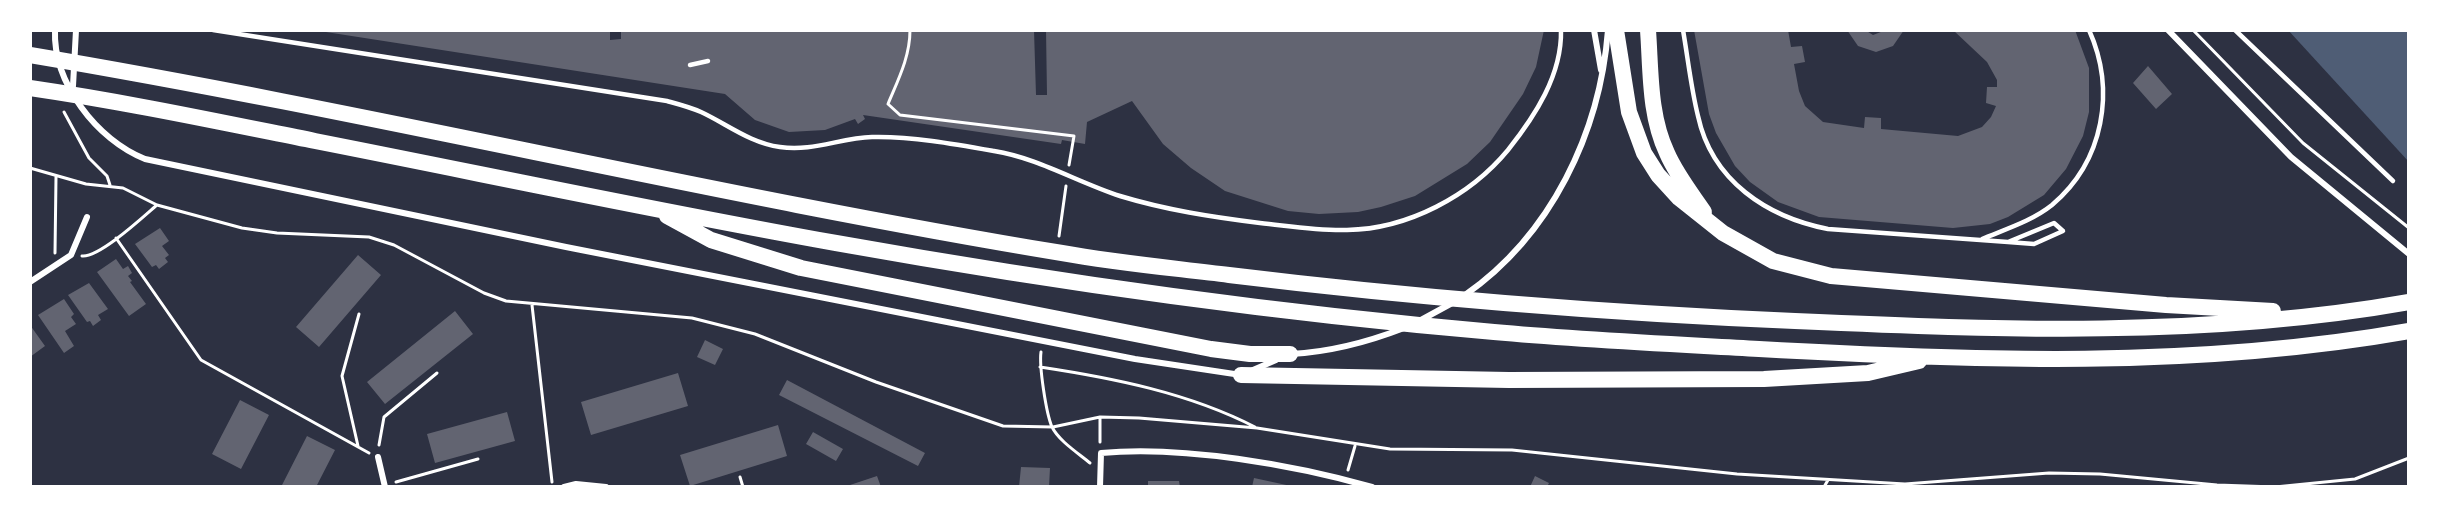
<!DOCTYPE html>
<html>
<head>
<meta charset="utf-8">
<style>
	body { margin:0 }
	#map { position:relative; width:2439px; height:517px; overflow:hidden; background:#2d3142; font-family:Raleway,sans-serif }
	canvas { display:block }
	.frame { position:absolute; inset:0; border:32px solid #fff; pointer-events:none }
</style>
</head>
<body>
<div id="map">
<canvas width="2439" height="517"></canvas>
<div class="frame"></div>
</div>
<script>
const ctx = document.querySelector('canvas').getContext('2d');
ctx.lineJoin = 'round';
function paint(path, color) { ctx.fillStyle = color; ctx.fill(path, 'evenodd'); }
function stroke(path, color, width, dash) { ctx.strokeStyle = color; ctx.lineWidth = width; ctx.lineCap = dash ? 'butt' : 'round'; ctx.setLineDash(dash || []); ctx.stroke(path); }
paint(new Path2D(`
	M 2288,30 L 2409,30 L 2409,162 Z`), '#4f5d75');
paint(new Path2D(`
	M 313,30 L 610,30 L 610,40 L 621,39 L 621,30 L 1034,30 L 1036,95 L 1047,95 L 1046,30 L 1544,30 L 1536,67 L 1523,94 L 1490,142 L 1467,164 L 1415,196 L 1381,207 L 1358,212 L 1319,214 L 1288,211 L 1225,191 L 1191,168 L 1163,144 L 1132,101 L 1087,122 L 1085,144 L 1062,140 L 1061,144 L 863,115 L 865,119 L 858,124 L 855,119 L 825,130 L 789,132 L 755,120 L 725,94 Z
	M 1694,30 L 1788,30 L 1791,47 L 1802,46 L 1805,62 L 1794,64 L 1799,91 L 1805,106 L 1823,122 L 1864,128 L 1865,117 L 1881,118 L 1881,129 L 1958,136 L 1982,127 L 1991,117 L 1996,106 L 1986,103 L 1987,87 L 1997,87 L 1997,80 L 1987,62 L 1953,30 L 2075,30 L 2089,68 L 2089,112 L 2083,136 L 2066,169 L 2044,195 L 2008,217 L 1990,224 L 1953,228 L 1819,217 L 1778,202 L 1750,182 L 1735,166 L 1716,133 L 1709,114 Z
	M 1847,30 L 1865,30 L 1873,35 L 1886,30 L 1904,30 L 1893,46 L 1876,52 L 1858,46 Z
	M 2148,66 L 2172,94 L 2156,109 L 2133,83 Z
	M 160,228 L 169,241 L 162,246 L 169,255 L 165,258 L 168,262 L 159,269 L 156,265 L 152,267 L 135,244 Z
	M 358,255 L 381,275 L 319,347 L 296,327 Z
	M 116,259 L 123,269 L 128,266 L 132,273 L 128,276 L 132,281 L 130,282 L 146,304 L 129,316 L 97,272 Z
	M 89,283 L 108,309 L 98,315 L 101,320 L 93,326 L 90,321 L 87,322 L 68,295 Z
	M 64,299 L 74,314 L 71,317 L 76,324 L 65,331 L 74,346 L 64,353 L 38,315 Z
	M 455,311 L 473,334 L 385,404 L 367,382 Z
	M 30,325 L 45,346 L 30,357 Z
	M 705,340 L 723,349 L 715,365 L 697,357 Z
	M 678,373 L 688,406 L 591,435 L 581,402 Z
	M 787,380 L 925,453 L 918,466 L 779,395 Z
	M 240,400 L 269,415 L 241,469 L 212,454 Z
	M 507,412 L 515,441 L 435,463 L 427,434 Z
	M 778,425 L 787,456 L 690,486 L 680,455 Z
	M 813,432 L 843,449 L 836,461 L 806,444 Z
	M 307,436 L 335,450 L 316,487 L 281,487 Z
	M 1021,467 L 1050,468 L 1049,487 L 1019,487 Z
	M 877,476 L 881,487 L 844,487 Z
	M 1535,476 L 1549,483 L 1547,487 L 1530,487 Z
	M 1254,478 L 1291,486 L 1291,487 L 1252,487 Z
	M 1148,481 L 1179,481 L 1180,487 L 1148,487 Z`), '#626471');
stroke(new Path2D(`
	M 910,30 C 910,57 898,80 888,104 L 900,115 L 1074,136 L 1069,165
	M 2193,30 L 2303,143 L 2409,228
	M 64,112 L 89,158 L 107,176 L 110,185
	M 30,168 L 86,184 L 123,188 L 157,205 L 242,228 L 277,233 L 369,237 L 394,245 L 484,293 L 506,301 L 692,318 L 755,334 L 876,382 L 1003,426 L 1053,427 L 1100,417 L 1139,418 L 1257,428 L 1390,449 L 1512,450 L 1737,474 L 1905,484 L 2049,473 L 2100,474 L 2217,485 L 2275,487 L 2355,479 L 2409,458
	M 1059,236 L 1066,186
	M 116,238 L 201,360 L 369,453
	M 55,253 L 56,177
	M 82,256 C 99,258 143,217 157,205
	M 532,305 L 552,482
	M 1041,352 C 1039,366 1046,413 1052,427 C 1059,441 1078,453 1090,463
	M 1040,367 C 1113,378 1189,393 1255,427
	M 1100,417 L 1100,442
	M 379,445 L 384,417 L 437,373
	M 358,446 L 342,376 L 359,314
	M 1348,470 L 1355,446
	M 740,477 L 743,487
	M 396,482 L 478,459
	M 1824,487 L 1828,480`), '#fff', 3);
stroke(new Path2D(`
	M 213,30 L 667,101 C 678,104 690,107 701,112 C 727,124 750,143 780,147 C 812,152 840,138 872,137 C 911,136 955,144 994,151 C 1038,158 1077,182 1120,196 C 1166,210 1212,217 1260,223 C 1289,226 1318,231 1347,230 C 1408,229 1470,196 1508,150 C 1535,116 1562,75 1561,30
	M 1683,30 C 1688,59 1691,88 1698,116 C 1712,181 1767,217 1828,229 L 2008,242 L 2034,244 L 2063,231 L 2054,223 L 2008,242
	M 2235,30 L 2393,181
	M 690,65 L 708,61
	M 1982,239 C 2006,229 2032,221 2052,205 C 2104,161 2116,90 2089,30`), '#fff', 4.5);
stroke(new Path2D(`
	M 55,30 C 53,83 97,140 145,159 L 566,247 L 1135,359 L 1241,375
	M 1594,30 L 1601,70
	M 2168,30 L 2291,157 L 2409,254
	M 73,86 L 76,30
	M 30,282 L 71,255 L 87,217
	M 1465,295 C 1551,235 1600,133 1608,30
	M 1421,320 L 1454,302
	M 1291,354 C 1330,352 1368,342 1404,328
	M 1253,370 L 1276,360
	M 378,457 L 385,487
	M 564,487 L 576,484 L 606,487
	M 1100,487 L 1101,453 C 1181,445 1295,465 1372,487`), '#fff', 6);
stroke(new Path2D(`
	M 1616,30 L 1629,112 L 1644,153 L 1658,175 L 1679,198 L 1723,233 L 1773,261 L 1831,276 L 2166,305 L 2273,311
	M 1648,30 C 1651,71 1649,115 1667,153 C 1676,174 1691,193 1704,212
	M 30,55 C 375,113 716,196 1062,253 C 1117,263 1173,268 1229,275 C 1417,298 1606,313 1795,321 C 1999,330 2207,338 2409,302
	M 30,88 C 126,102 220,122 315,141 C 488,175 662,212 836,243 C 1054,282 1274,313 1494,332 C 1582,340 1671,344 1759,349 C 1975,361 2195,369 2409,331
	M 667,216 L 711,240 L 801,268 L 1211,349 L 1250,354 L 1290,354
	M 1241,375 L 1509,380 L 1764,379 L 1868,373 L 1919,361`), '#fff', 16);
</script>
</body>
</html>
